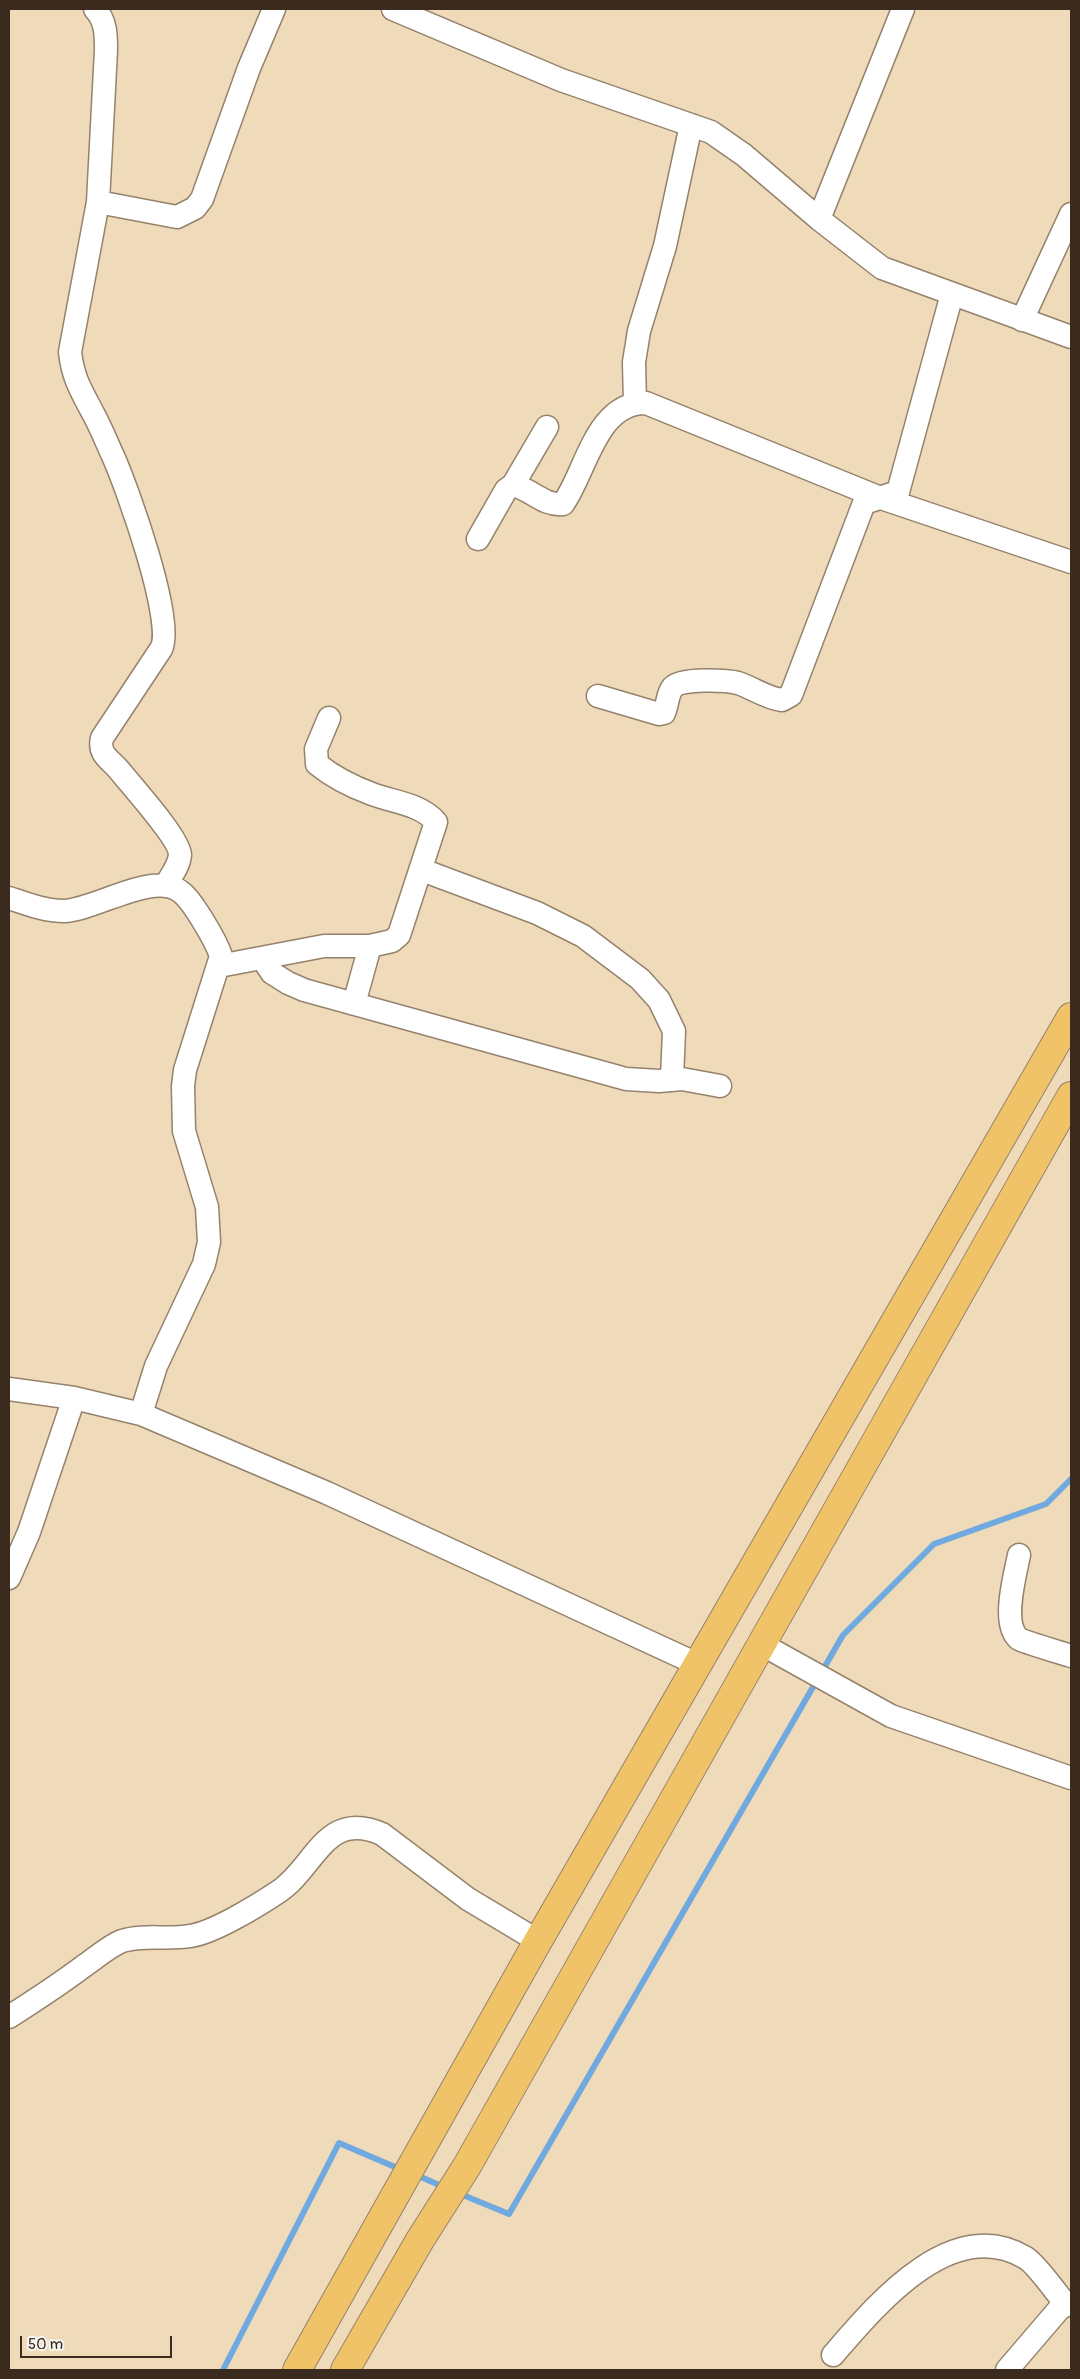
<!DOCTYPE html>
<html>
<head>
<meta charset="utf-8">
<style>
	body { margin:0 }
	#map { position:relative; width:1080px; height:2379px; overflow:hidden; background:#efdbb9; font-family:Pangolin,sans-serif }
	canvas { display:block }
	.frame { position:absolute; inset:0; border:10px solid #3b2a1e; pointer-events:none }
	.scale { position:absolute; left:20px; top:2336px; width:152px; height:22px; box-sizing:border-box; border:2px solid #3b2a1e; border-top:0; padding-left:6px; font-size:15px; line-height:18px; white-space:nowrap; color:#3b2a1e; -webkit-text-stroke:4px #f6f6f2; paint-order:stroke }
</style>
</head>
<body>
<div id="map">
<canvas width="1080" height="2379"></canvas>
<div class="frame"></div>
<div class="scale">50 m</div>
</div>
<script>
const ctx = document.querySelector('canvas').getContext('2d');
ctx.lineJoin = 'round';
function stroke(path, color, width, dash) { ctx.strokeStyle = color; ctx.lineWidth = width; ctx.lineCap = dash ? 'butt' : 'round'; ctx.setLineDash(dash || []); ctx.stroke(path); }
stroke(new Path2D(`
	M 414,2174 L 446,2188
	M 458,2193 L 509,2214 L 843,1635 L 934,1544 L 1046,1504 L 1071,1479
	M 223,2370 L 339,2143 L 402,2170`), '#6fa9df', 6);
const minor = new Path2D(`
	M 95,9 C 106,21 106,34 106,50 L 98,202 L 70,352 C 73,379 82,392 94,415 C 101,428 107,443 113,456 C 127,487 176,624 161,649 L 102,738 C 98,755 110,759 119,770 C 131,785 180,839 180,855 C 179,866 171,876 165,886
	M 393,9 L 561,80 L 711,132 L 744,155 L 819,219 L 882,268 L 1071,337
	M 98,202 L 177,217 L 195,208 L 202,199 L 249,68 L 274,9
	M 819,219 L 903,9
	M 1022,320 L 1071,214
	M 635,403 L 634,362 L 639,331 L 665,246 L 691,125
	M 513,485 L 547,427
	M 478,539 L 506,490 L 513,485 C 531,489 543,506 563,504 C 586,472 596,402 646,403 L 878,497 L 1071,562
	M 598,696 L 659,714 L 664,713 C 668,704 667,694 673,687 C 681,678 726,680 738,683 C 753,688 766,698 782,700 L 791,695 L 864,503 L 898,492 L 952,294
	M 329,718 L 316,749 L 317,764 C 333,777 353,787 372,794 C 393,802 421,804 436,822 L 399,935 L 392,941 L 370,946 L 354,1004
	M 422,870 L 537,913 L 583,936 L 640,979 L 659,1000 L 674,1031 L 672,1079
	M 9,898 C 27,904 45,911 64,911 C 95,910 155,870 181,892 C 189,898 194,907 200,916 C 208,929 216,941 221,956 L 185,1070 L 183,1086 L 184,1131 L 207,1207 L 209,1242 L 204,1264 L 156,1366 L 141,1414
	M 262,958 L 272,973 L 288,983 L 304,990 L 626,1079 L 659,1081 L 682,1079 L 720,1086
	M 219,966 L 324,946 L 370,946
	M 9,1389 L 74,1398 L 141,1414 L 327,1493 L 697,1664
	M 1019,1555 C 1015,1576 1001,1624 1019,1639 C 1024,1642 1062,1653 1071,1656
	M 9,1578 L 29,1532 L 74,1398
	M 763,1645 L 891,1716 L 1071,1778
	M 9,2017 C 34,2001 60,1984 84,1966 C 96,1958 109,1946 122,1941 C 143,1934 168,1940 190,1936 C 213,1933 257,1906 278,1892 C 316,1867 325,1809 382,1834 L 468,1899 L 538,1941
	M 833,2355 C 876,2305 952,2213 1026,2258 C 1039,2267 1055,2292 1066,2304
	M 1007,2370 L 1060,2308 L 1071,2303`);
const trunk = new Path2D(`
	M 297,2370 L 538,1941 L 1071,1017
	M 345,2370 L 420,2240 L 467,2166 L 1071,1096`);
stroke(minor, '#95826c', 25);
stroke(trunk, '#95826c', 30);
stroke(minor, '#fff', 22);
stroke(trunk, '#f1c369', 28);
</script>
</body>
</html>
